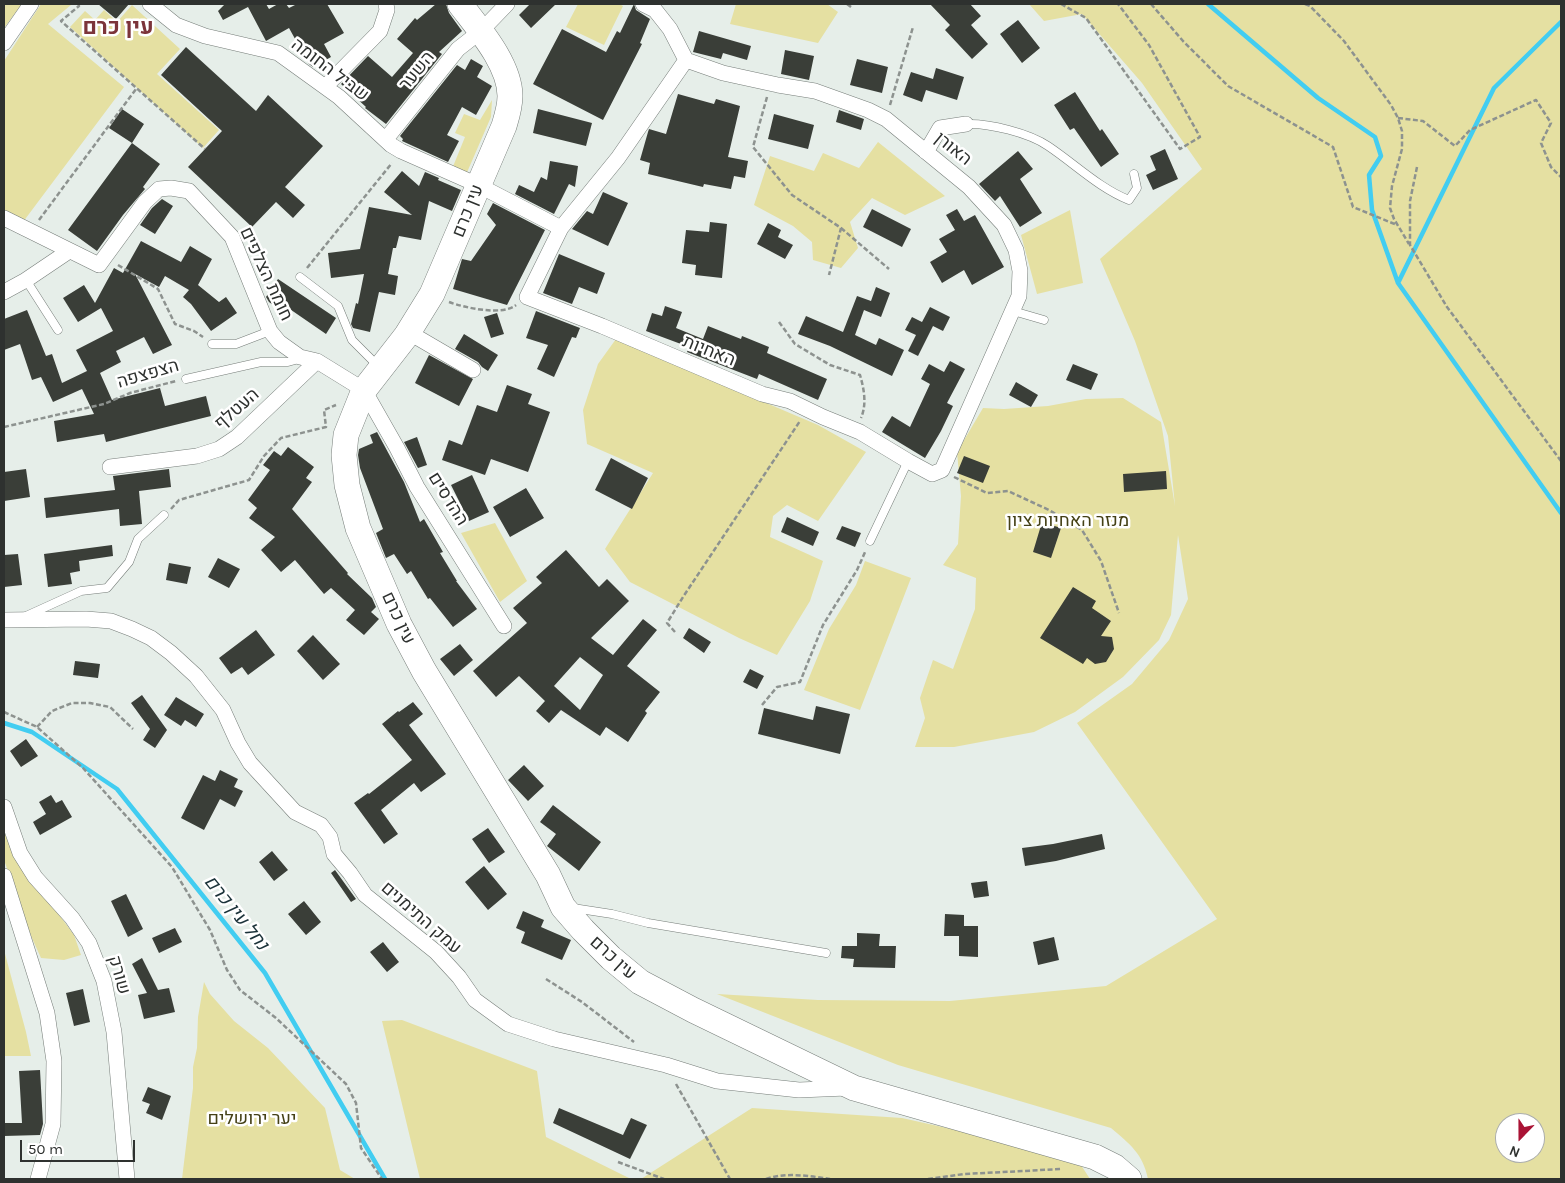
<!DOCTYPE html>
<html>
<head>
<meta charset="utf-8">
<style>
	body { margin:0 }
	#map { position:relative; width:1565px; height:1183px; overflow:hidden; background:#e6eee9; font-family:Karla,sans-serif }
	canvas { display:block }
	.frame { position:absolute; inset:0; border:5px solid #2e312f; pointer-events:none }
	.north { position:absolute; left:1495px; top:1113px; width:50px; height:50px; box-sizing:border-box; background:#fff; border:1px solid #abadac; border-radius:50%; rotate:202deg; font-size:14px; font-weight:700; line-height:20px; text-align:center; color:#2e312f }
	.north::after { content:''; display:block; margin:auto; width:18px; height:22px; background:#aa1335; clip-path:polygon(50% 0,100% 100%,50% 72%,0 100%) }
	.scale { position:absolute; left:20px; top:1140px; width:115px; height:22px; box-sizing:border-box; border:2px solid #2e312f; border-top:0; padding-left:6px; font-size:15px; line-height:18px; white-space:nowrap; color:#2e312f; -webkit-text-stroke:4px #fff; paint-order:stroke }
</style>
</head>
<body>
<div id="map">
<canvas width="1565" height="1183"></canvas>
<div class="frame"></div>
<div class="north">N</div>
<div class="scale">50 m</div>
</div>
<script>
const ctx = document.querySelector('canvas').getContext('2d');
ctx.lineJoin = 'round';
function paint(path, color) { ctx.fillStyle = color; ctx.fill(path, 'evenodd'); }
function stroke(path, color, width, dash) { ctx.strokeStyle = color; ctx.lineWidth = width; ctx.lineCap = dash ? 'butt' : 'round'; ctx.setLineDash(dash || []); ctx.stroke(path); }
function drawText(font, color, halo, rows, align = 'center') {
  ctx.font = font + ' Karla,Heebo,sans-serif'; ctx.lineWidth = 5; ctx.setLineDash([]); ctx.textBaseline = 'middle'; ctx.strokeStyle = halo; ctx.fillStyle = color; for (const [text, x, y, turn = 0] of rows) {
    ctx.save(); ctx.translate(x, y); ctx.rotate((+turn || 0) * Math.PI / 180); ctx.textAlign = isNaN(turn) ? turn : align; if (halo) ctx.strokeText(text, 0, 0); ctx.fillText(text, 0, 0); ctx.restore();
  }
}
paint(new Path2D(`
	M 4,4 L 22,4 L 4,28 Z
	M 41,4 L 71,4 L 71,5 L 48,24 L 124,87 L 23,222 L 4,210 L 4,61 Z
	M 578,4 L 619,4 L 623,6 L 604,45 L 566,27 Z
	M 736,4 L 827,4 L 838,12 L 818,43 L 730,24 Z
	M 1029,4 L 1561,4 L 1561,1179 L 1148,1179 C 1143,1154 1130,1144 1111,1128 L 898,1065 L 717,994 L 818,1000 L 950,1001 L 1106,986 L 1217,919 L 1077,723 L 1132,684 L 1169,640 L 1188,599 L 1178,535 L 1171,615 L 1159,640 L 1123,677 L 1075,712 L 1034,732 L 954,747 L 915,747 L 925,718 L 920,698 L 933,660 L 953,669 L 975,609 L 976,578 L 943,565 L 958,544 L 961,496 L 957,452 L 983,408 L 1004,409 L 1048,406 L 1086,399 L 1123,398 L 1161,422 L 1175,506 L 1168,436 L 1135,341 L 1100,259 L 1202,169 L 1142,83 L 1082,14 L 1044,21 ZM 1505,1123 L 1535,1123 L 1535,1153 L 1505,1153 Z
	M 132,5 L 180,49 L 157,74 L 219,130 L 203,148 L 70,27 L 85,11 L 95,20 L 104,10 L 117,22 Z
	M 492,100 L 491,117 L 465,177 L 452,169 L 465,137 L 455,133 L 464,114 L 480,120 Z
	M 878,142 L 945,196 L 905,215 L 872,198 L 850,222 L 858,248 L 841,268 L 813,260 L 812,242 L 793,226 L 754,205 L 770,156 L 814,171 L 823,153 L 859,168 Z
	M 1070,210 L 1083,283 L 1037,294 L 1021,235 Z
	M 616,339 L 818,425 L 866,452 L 818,521 L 787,505 L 773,516 L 770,537 L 823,561 L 810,601 L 777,655 L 739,638 L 630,582 L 605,549 L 653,473 L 587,444 L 583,410 L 598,364 Z
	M 495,523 L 527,581 L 500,602 L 461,533 Z
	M 865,561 L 911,578 L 860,710 L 804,690 L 829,629 L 856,585 Z
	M 4,824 L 52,905 L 74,935 L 81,955 L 64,960 L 41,958 L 31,936 L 4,860 Z
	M 4,950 L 26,1032 L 31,1056 L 4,1056 Z
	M 204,982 L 210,994 L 234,1021 L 268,1048 L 325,1108 L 340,1170 L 355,1179 L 182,1179 L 193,1088 L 193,1067 L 197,1048 L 198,1017 Z
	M 402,1020 L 537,1071 L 546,1137 L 631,1179 L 420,1179 L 382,1021 Z
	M 752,1108 L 902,1118 L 1014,1143 L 1079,1162 L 1090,1179 L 641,1179 Z`), '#e5e0a2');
stroke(new Path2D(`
	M 1208,4 L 1318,98 L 1375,137 L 1381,156 L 1369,175 L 1372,210 L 1398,283 L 1561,513
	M 1398,283 L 1494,88 L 1561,22
	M 4,723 L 32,732 L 117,789 L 265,973 L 385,1179`), '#42cdf1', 4.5);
paint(new Path2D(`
	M 98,4 L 129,4 L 116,19 Z
	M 225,4 L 266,4 L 269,9 L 278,4 L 286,4 L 289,8 L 297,4 L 327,4 L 344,33 L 324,44 L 331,57 L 313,67 L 309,64 L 289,28 L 266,41 L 248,7 L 223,20 L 218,11 Z
	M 436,4 L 446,4 L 449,13 L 462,31 L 439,52 L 442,54 L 386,124 L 365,108 L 366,107 L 341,84 L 368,56 L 392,77 L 413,53 L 397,39 L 415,18 L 417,20 Z
	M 530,4 L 556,4 L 531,28 L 519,15 Z
	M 634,4 L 636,10 L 650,19 L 640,43 L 642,44 L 603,120 L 533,84 L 562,29 L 606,52 L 617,31 L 620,33 Z
	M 930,4 L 970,4 L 981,16 L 971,25 L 988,44 L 972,59 L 945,30 L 950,25 Z
	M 1018,20 L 1040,48 L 1022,63 L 1000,34 Z
	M 699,31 L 751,46 L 747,60 L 723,53 L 721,59 L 693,52 Z
	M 186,47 L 256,111 L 268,95 L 323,146 L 285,187 L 305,205 L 293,218 L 276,202 L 252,227 L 188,167 L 222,131 L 161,75 Z
	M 785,50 L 814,56 L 809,80 L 781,74 Z
	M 471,59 L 483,66 L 477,77 L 492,86 L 476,115 L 462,107 L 447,135 L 459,141 L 448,162 L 402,141 L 403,139 L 400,136 L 457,65 L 465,70 Z
	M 857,59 L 888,67 L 882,93 L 850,85 Z
	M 936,68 L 964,77 L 957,100 L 926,90 L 922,102 L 903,95 L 911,72 L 933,79 Z
	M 1075,92 L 1100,131 L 1102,129 L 1119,154 L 1101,167 L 1074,128 L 1070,130 L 1054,105 Z
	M 678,94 L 714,104 L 716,99 L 740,106 L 728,157 L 748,161 L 745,178 L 734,176 L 731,189 L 704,184 L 703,187 L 648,174 L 650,163 L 640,160 L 648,132 L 649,129 L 666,134 Z
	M 122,109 L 144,124 L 132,143 L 109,128 Z
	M 538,109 L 592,123 L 586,146 L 533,133 Z
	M 839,110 L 864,119 L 861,130 L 836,122 Z
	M 774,114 L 814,125 L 808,149 L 768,139 Z
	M 132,143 L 160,164 L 143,187 L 145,189 L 123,215 L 97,251 L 68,230 Z
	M 1165,149 L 1178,179 L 1153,190 L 1146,175 L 1156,170 L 1150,156 Z
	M 1018,151 L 1033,169 L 1020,179 L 1042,213 L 1020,227 L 1000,196 L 995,201 L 979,184 Z
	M 550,161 L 578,166 L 575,187 L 569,184 L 554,214 L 515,194 L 519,185 L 534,192 L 541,177 L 547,180 Z
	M 402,171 L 419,186 L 425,172 L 439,178 L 438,180 L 461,190 L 452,211 L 429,201 L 421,240 L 399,236 L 396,248 L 393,248 L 388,274 L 398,276 L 395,295 L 379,292 L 370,332 L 353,328 L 351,324 L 356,303 L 358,304 L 364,274 L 331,278 L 328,253 L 360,249 L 369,207 L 412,215 L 384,192 Z
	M 603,192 L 628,203 L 608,246 L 572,229 L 587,211 L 593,214 Z
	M 162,199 L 173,206 L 155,234 L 140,225 L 152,208 Z
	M 493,203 L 545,230 L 507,305 L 453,289 L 462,259 L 471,261 L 496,225 L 487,214 Z
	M 872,209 L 911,229 L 902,247 L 863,227 Z
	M 957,209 L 964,221 L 975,215 L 1004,267 L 972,285 L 964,270 L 942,283 L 930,262 L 947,252 L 939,239 L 955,230 L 946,215 Z
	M 710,222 L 727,224 L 722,278 L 695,275 L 696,265 L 682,263 L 686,230 L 709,232 Z
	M 768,223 L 781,230 L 778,237 L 793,245 L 785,259 L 757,244 Z
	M 141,241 L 181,262 L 190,246 L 212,259 L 198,285 L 219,302 L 226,297 L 237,313 L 211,331 L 191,304 L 183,297 L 189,290 L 165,276 L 159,287 L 135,274 L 172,345 L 153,354 L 144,337 L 116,351 L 121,362 L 100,373 L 112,400 L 160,388 L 165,406 L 206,396 L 211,416 L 106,442 L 104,434 L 57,442 L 54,421 L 94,414 L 82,389 L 53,402 L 41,377 L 32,380 L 20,344 L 4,350 L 4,319 L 27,310 L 46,356 L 52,354 L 62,383 L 87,371 L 76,350 L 113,331 L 101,308 L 78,322 L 63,298 L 84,285 L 95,303 L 114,268 L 123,273 Z
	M 559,254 L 605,273 L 597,294 L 579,287 L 572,304 L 543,293 Z
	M 278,279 L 336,318 L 326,334 L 281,303 L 277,308 L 269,302 L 266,297 Z
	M 876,287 L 890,293 L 881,317 L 864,310 L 855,335 L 876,345 L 879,338 L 904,350 L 892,376 L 830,346 L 798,334 L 806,316 L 843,332 L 857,296 L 871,301 Z
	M 665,306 L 682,312 L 676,328 L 703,339 L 708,326 L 741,339 L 742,336 L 769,347 L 767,353 L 827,379 L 818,400 L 759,374 L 757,379 L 687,352 L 689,347 L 646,331 L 652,313 L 662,316 Z
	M 930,307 L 950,317 L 943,331 L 933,326 L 918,356 L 908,351 L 916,335 L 905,330 L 912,317 L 922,322 Z
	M 536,311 L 580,328 L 576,338 L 572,337 L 554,377 L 537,369 L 548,345 L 526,338 Z
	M 497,313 L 504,334 L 491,338 L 484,317 Z
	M 464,334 L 498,355 L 488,371 L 482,367 L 478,362 L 455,349 Z
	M 429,355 L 473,379 L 459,406 L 415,383 Z
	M 950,361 L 965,369 L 947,403 L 953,406 L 941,431 L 925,458 L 882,432 L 892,416 L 910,427 L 930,384 L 921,379 L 929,364 L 944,372 Z
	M 1073,364 L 1098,374 L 1091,390 L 1066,380 Z
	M 1016,382 L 1038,395 L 1031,407 L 1009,395 Z
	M 507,385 L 532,394 L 528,404 L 550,412 L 528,472 L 491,459 L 485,475 L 442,460 L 449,440 L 462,445 L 477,405 L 497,412 Z
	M 377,432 L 404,482 L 420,522 L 424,519 L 443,552 L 440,553 L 457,581 L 456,581 L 477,609 L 453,627 L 430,598 L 428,599 L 411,571 L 407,574 L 394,554 L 386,558 L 376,533 L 383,529 L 360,468 L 358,455 L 359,449 L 373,443 L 370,435 Z
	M 417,437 L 427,465 L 418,468 L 404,442 Z
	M 288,447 L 314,467 L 306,478 L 312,482 L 292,509 L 348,573 L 347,574 L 372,598 L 376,607 L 371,612 L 379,619 L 364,635 L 346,620 L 355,610 L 331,588 L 324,594 L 295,560 L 281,572 L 261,550 L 275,537 L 249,518 L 257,508 L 248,500 L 270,470 L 263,465 L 274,451 L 281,456 Z
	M 964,456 L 990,466 L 983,483 L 957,473 Z
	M 611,458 L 648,478 L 632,509 L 595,490 Z
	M 26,469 L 30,497 L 4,501 L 4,472 Z
	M 169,469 L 171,487 L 139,491 L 142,524 L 120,526 L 119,509 L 46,518 L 44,498 L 115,490 L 113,476 Z
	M 1166,471 L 1167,489 L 1124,492 L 1123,474 Z
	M 472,475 L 489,512 L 469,521 L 451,485 Z
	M 526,488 L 544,518 L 510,537 L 493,507 Z
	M 787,517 L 819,532 L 813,546 L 781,532 Z
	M 1042,522 L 1061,528 L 1051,558 L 1033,552 Z
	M 842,526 L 861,533 L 855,547 L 836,539 Z
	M 112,545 L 113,556 L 79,561 L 80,571 L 70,573 L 72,584 L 48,587 L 44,554 Z
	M 566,550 L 599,587 L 607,579 L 629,601 L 591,638 L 613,655 L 643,619 L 657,630 L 627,666 L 660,692 L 645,711 L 647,713 L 628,742 L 606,727 L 600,736 L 561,710 L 549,723 L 536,711 L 545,701 L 519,676 L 496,697 L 473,671 L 527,623 L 513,608 L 542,583 L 536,577 ZM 580,657 L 603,675 L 580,710 L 554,686 Z
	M 18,554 L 22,585 L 4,587 L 4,555 Z
	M 218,558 L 240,569 L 229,588 L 208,577 Z
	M 169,563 L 191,567 L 187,584 L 166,580 Z
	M 1073,587 L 1096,601 L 1092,608 L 1111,621 L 1101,636 L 1112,637 L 1114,649 L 1106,662 L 1095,664 L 1087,658 L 1083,664 L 1040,638 Z
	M 689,628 L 711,642 L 704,653 L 683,638 Z
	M 256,630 L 275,655 L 248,675 L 242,667 L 231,674 L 219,658 Z
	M 313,635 L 340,664 L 323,680 L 297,651 Z
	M 460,644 L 473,660 L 454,676 L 440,659 Z
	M 75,661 L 100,664 L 98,678 L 73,675 Z
	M 750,669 L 764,676 L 757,689 L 743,682 Z
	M 142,695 L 167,730 L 155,748 L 143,740 L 150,729 L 131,703 Z
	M 176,697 L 204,714 L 196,727 L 185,720 L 181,726 L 164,715 Z
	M 413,702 L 423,714 L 409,725 L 446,774 L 421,792 L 414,783 L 381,810 L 398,834 L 384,844 L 354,803 L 368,793 L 369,794 L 412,760 L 382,724 L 398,711 L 399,712 Z
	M 816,706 L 850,714 L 840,754 L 758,734 L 764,708 L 813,720 Z
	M 26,739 L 38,756 L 21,767 L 10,751 Z
	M 524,765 L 544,786 L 528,801 L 508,780 Z
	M 220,770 L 238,779 L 234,787 L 243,791 L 235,807 L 220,799 L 204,830 L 181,818 L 203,775 L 215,781 Z
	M 51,795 L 56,803 L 62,800 L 72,817 L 40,835 L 33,822 L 46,814 L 39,802 Z
	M 553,805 L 601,842 L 579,871 L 547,846 L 556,834 L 540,822 Z
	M 488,828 L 505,852 L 489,863 L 472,839 Z
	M 1102,834 L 1105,849 L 1056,861 L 1025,866 L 1022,848 L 1053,844 Z
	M 272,851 L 288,870 L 274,881 L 259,862 Z
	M 484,866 L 507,894 L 488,910 L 465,882 Z
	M 335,870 L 356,899 L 351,902 L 331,873 Z
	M 987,881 L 989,896 L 974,898 L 971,883 Z
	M 126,894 L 143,929 L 128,937 L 111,901 Z
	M 304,901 L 321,922 L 306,935 L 288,914 Z
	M 523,911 L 544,920 L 541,927 L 571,940 L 562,960 L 521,943 L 525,932 L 516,928 Z
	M 945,914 L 964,915 L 964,926 L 978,926 L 978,957 L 959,956 L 959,936 L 944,936 Z
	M 175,928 L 182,942 L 159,953 L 152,938 Z
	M 857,933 L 880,934 L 879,946 L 896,946 L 895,968 L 853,967 L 854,959 L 841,958 L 842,946 L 857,946 Z
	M 1054,937 L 1059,960 L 1038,965 L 1033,942 Z
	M 383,942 L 399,962 L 387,972 L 370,952 Z
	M 142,958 L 158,990 L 169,988 L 175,1012 L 144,1019 L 138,995 L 147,993 L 132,964 Z
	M 83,989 L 90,1022 L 74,1026 L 66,993 Z
	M 40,1070 L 43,1124 L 40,1135 L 4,1136 L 4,1123 L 22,1123 L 19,1071 Z
	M 148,1087 L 171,1096 L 162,1120 L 146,1113 L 150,1104 L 142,1101 Z
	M 559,1108 L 623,1135 L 631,1118 L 647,1125 L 630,1159 L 553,1123 Z`), '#3a3e38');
const lane = new Path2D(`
	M 966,124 C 989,123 1029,133 1048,146 C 1075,164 1099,188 1129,200 L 1137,188 L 1134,174
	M 300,277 L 338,306 L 352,340 L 379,367
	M 26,280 L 58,330
	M 1013,311 L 1044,320
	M 212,344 L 236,344 L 270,331
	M 186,379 L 261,362 L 288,362 L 299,359 L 300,357
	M 870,541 L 908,461
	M 26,616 L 81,591 L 107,588 L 129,562 L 138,539 L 164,515
	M 573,908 L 612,914 L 648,923 L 826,953`);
const street = new Path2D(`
	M 150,4 L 176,25 L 205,36 L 278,53 L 339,97 L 391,145 L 401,151 L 478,185 L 561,228 L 618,158 L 686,60
	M 4,43 L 31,4
	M 325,87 L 380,31 L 387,10 L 386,4
	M 386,139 L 458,49 L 481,31 L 507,4
	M 926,152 L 940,128 L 966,124
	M 4,218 L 99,265 L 145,202 L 159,189 L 171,188 L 189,191 L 232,237 L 270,331 L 279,342 L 300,357 L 317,361 L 364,390 L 397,448 L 417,487 L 504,626
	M 561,228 L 527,297 L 602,326 L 762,394 L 790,401 L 823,417 L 860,432 L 908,461 L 932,474 L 942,470 L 1019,296 L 1020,271 L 1016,250 L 1004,225 L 969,187 L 886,119 L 868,110 L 815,91 L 778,85 L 723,73 L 686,60 L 670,29 L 655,10 L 643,4
	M 4,292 L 26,280 L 69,251
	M 408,332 L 473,370
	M 110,467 L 197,456 L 219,449 L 237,437 L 317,361
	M 4,620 L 86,619 L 111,621 L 132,629 L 151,638 L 171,653 L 196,676 L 223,710 L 238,743 L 250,763 L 295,812 L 321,825 L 330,837 L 334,854 L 350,873 L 365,895 L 436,952 L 459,977 L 475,1000 L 508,1024 L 554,1039 L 666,1065 L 717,1081 L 799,1090 L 847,1088
	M 4,807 L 20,853 L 35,877 L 72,918 L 89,943 L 104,981 L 114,1032 L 127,1179
	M 4,876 L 47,1013 L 54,1061 L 53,1124 L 38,1179`);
const primary = new Path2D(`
	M 460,4 C 478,28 510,64 510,96 C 510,107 507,116 504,126 L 432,294 L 406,336 L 364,390 L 346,435 L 344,455 L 347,485 L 358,528 L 399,624 L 424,671 L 548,875 L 563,907 L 583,930 L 611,958 L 640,982 L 693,1010 L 854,1088 L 1095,1157 L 1115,1167 L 1129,1179`);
stroke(lane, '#767d79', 9);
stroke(street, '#767d79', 16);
stroke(primary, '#767d79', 26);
stroke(new Path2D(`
	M 78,4 L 79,6 L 61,21 L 205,149
	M 847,4 L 851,7
	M 1061,4 L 1086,18 L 1180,149 L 1200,137 L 1149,45 L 1118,4
	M 1151,4 L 1183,41 L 1228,86 L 1333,147 L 1353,207 L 1397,225
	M 1305,4 L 1310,6 L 1344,41 L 1391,105 L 1398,118 L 1402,131 L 1402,149 L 1392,186 L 1390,208 L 1394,219 L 1409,244
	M 767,97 L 753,147 L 792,195 L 841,228 L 829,275
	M 890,105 L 913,27
	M 1398,118 L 1423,121 L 1455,146 L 1470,130 L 1536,100 L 1551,123 L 1541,143 L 1551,167 L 1561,177
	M 1417,167 L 1410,201 L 1410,245 L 1447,307 L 1561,461
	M 39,220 L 136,89
	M 841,228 L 889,269
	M 118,265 L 158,289 L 175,324 L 194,331 L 203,337
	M 307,268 L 392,163
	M 449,302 C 465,308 503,316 516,305
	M 779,322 L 795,344 L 830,365 L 860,375 C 864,389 867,404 861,418
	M 4,427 L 104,404 L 130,393 L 176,381
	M 954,477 L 987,493 L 1008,491 L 1049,510 L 1082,530 L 1101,561 L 1119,613
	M 171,509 L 179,500 L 249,480 L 264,456 L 281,438 L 326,427 L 324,410 L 336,405
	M 675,632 L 667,623 L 683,597 L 800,421
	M 762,705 L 777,687 L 800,682 L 823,625 L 857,570 L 866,550
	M 4,712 L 37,727 L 83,768 L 172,867 L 210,930 L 227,970 L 240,990 L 276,1018 L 346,1084 L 356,1103 L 361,1148 L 382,1179
	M 37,727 L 52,711 L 72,703 L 90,703 L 110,707 L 133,729
	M 546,979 L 582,1002 L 634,1042
	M 676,1084 L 730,1179
	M 618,1162 L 664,1179
	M 766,1179 C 785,1172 811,1176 830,1179
	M 928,1179 L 964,1174 L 1062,1169`), '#8d928f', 2.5, [5, 2.5]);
stroke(lane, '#fff', 8);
stroke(street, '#fff', 15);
stroke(primary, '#fff', 25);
drawText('18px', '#2e312f', '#fff', [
	["שביל החומה",330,70,37],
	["השער",417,71,-51],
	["האורן",953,149,39],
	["עין כרם",468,211,-68],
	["חומת הצלפים",266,274,65],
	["האחיות",709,351,22],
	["הצפצפה",148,374,-16],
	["העטלף",237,409,-41],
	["ההדסים",448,499,58],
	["עין כרם",398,618,65],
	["עמק התימנים",421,918,41],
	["עין כרם",613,958,42],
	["שורק",119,975,74]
]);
drawText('18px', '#454116', '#fff', [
	["מנזר האחיות ציון",1068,521],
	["יער ירושלים",252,1119]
]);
drawText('italic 19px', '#1b3239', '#fff', [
	["נחל עין כרם",236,913,51]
]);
drawText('bold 22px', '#7c343a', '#fff', [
	["עין כרם",118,28]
]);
</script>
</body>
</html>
